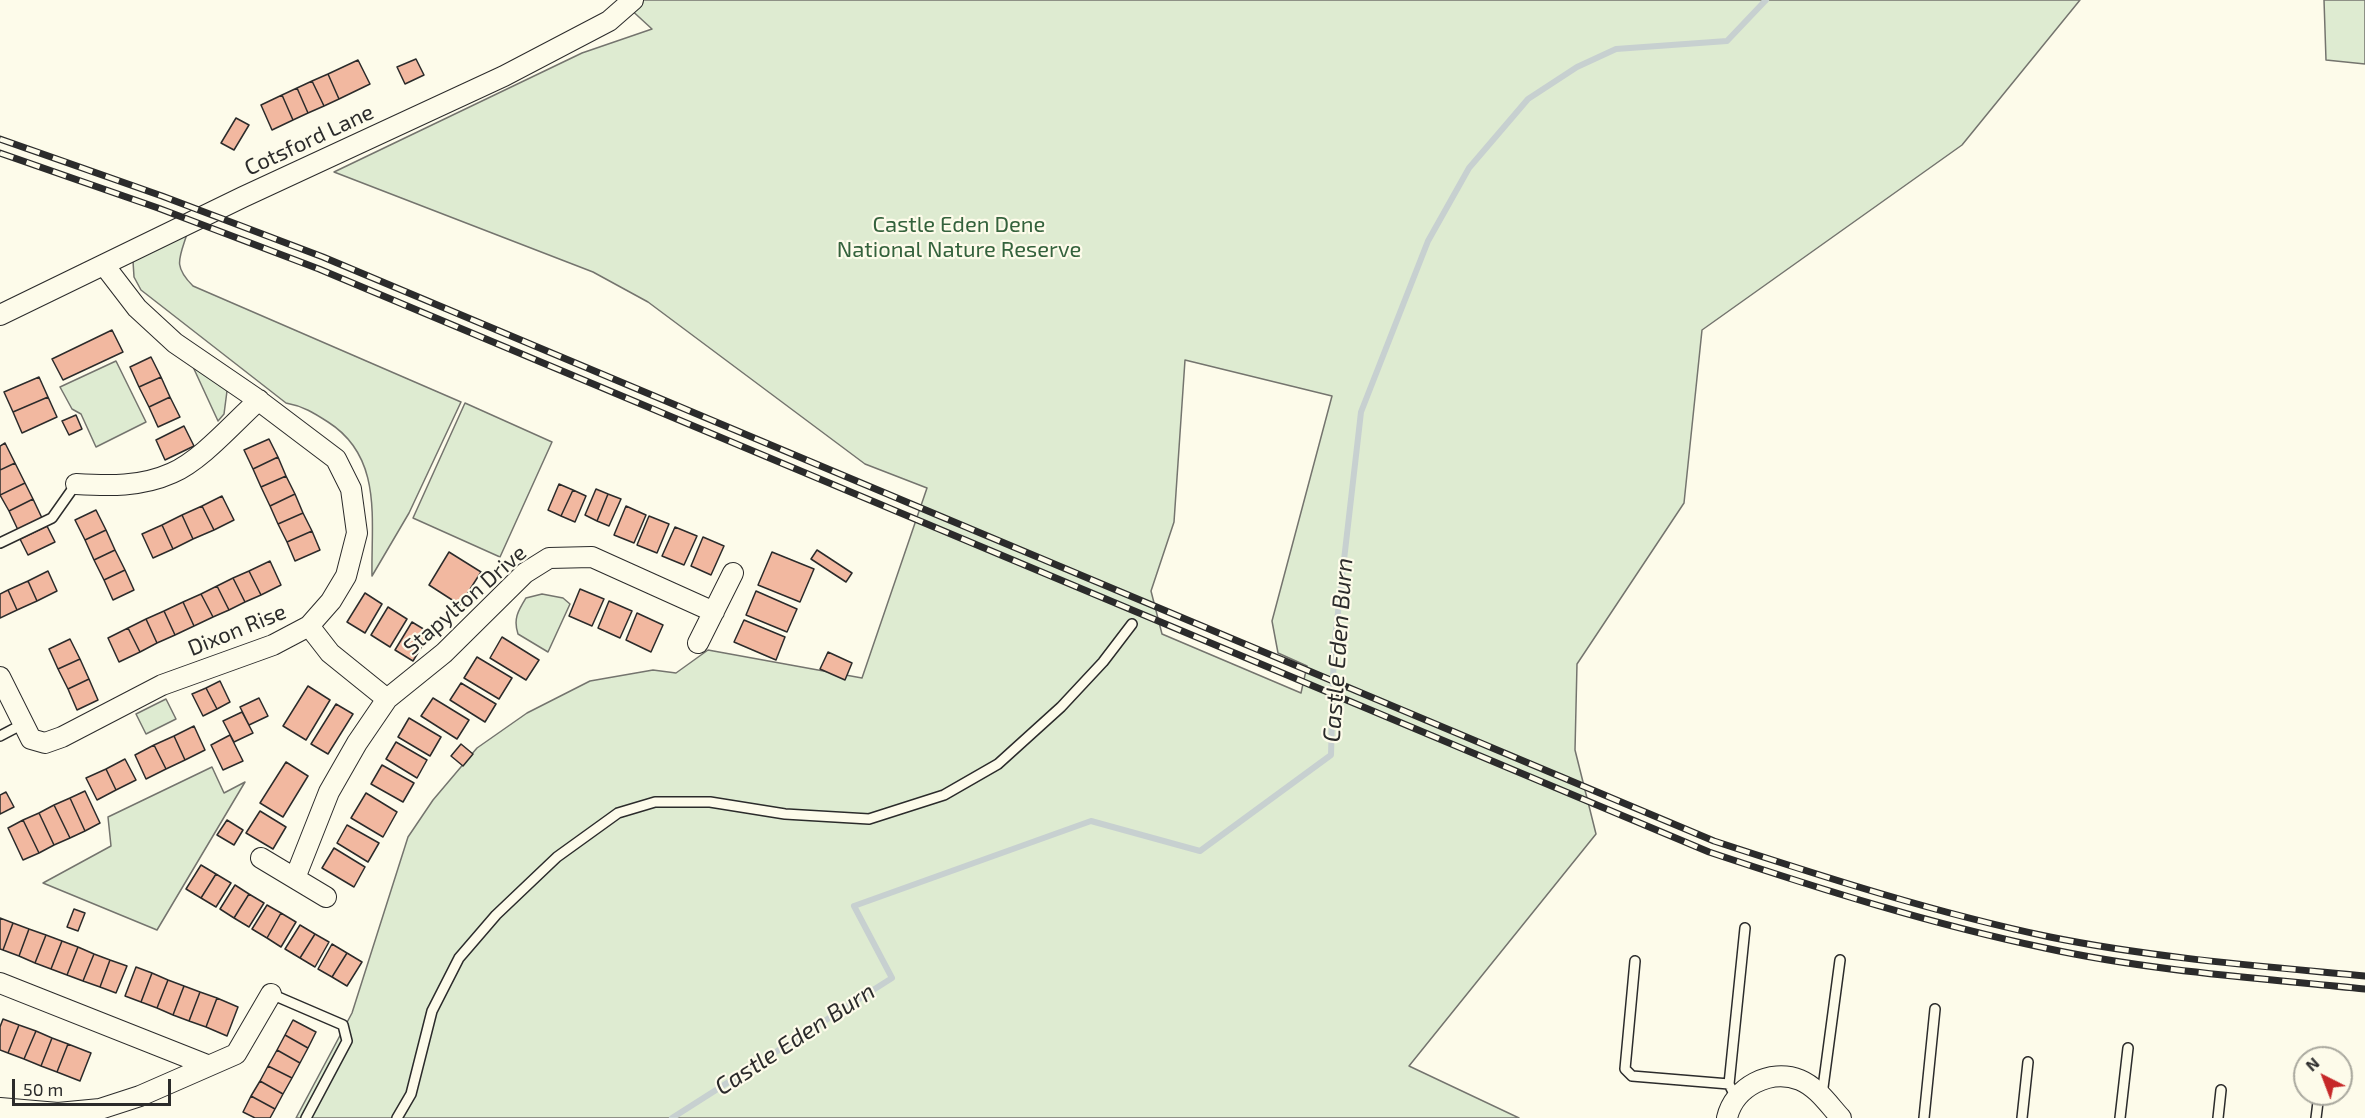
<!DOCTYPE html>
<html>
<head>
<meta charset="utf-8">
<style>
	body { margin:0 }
	#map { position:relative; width:2365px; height:1118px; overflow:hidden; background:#fdfbea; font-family:"Exo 2",sans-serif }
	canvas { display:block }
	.north { position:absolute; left:2293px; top:1046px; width:60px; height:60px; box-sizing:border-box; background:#fdfbea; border:2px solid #a9a89e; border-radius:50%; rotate:318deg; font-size:16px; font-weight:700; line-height:24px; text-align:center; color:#2b2b2b }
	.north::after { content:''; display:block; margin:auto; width:21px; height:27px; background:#c62828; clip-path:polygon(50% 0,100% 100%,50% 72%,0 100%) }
	.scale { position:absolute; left:12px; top:1079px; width:159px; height:27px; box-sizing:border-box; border:3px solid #2b2b2b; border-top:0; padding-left:8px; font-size:18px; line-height:21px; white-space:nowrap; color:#2b2b2b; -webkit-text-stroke:4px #fdfbea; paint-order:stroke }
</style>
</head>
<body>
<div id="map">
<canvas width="2365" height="1118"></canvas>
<div class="north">N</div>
<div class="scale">50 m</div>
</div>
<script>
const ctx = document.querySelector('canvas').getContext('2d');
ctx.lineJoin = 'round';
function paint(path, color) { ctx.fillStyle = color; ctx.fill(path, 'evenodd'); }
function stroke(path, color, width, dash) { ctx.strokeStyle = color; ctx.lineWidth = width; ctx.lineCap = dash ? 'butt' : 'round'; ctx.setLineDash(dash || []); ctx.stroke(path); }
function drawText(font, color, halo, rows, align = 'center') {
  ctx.font = font + ' "Exo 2",sans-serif'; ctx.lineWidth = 4.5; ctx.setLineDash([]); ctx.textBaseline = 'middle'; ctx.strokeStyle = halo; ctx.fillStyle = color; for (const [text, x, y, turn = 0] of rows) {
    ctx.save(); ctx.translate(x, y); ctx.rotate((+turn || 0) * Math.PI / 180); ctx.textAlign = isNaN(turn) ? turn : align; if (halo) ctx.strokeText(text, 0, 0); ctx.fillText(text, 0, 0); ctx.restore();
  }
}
const green = new Path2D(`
	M 633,0 L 2080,0 L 1962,145 L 1702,330 L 1684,503 L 1577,664 L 1575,750 L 1596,834 L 1409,1066 L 1519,1118 L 296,1118 L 352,1013 L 408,837 L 433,800 L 477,748 L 527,713 L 590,681 L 653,670 L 676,673 L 708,650 L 862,678 L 927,488 L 865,464 L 648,302 L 593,272 L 334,172 L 582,53 L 652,29 L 627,6 ZM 1185,360 L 1332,396 L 1272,621 L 1278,653 L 1307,666 L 1301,693 L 1162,634 L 1151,591 L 1174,522 Z
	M 2324,0 L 2365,0 L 2365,64 L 2326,60 Z
	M 187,234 C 179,259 173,266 193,286 L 461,402 L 409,513 L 372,576 C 371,519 383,457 328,422 C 314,413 303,406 286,403 L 141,290 L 134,277 L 133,261 Z
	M 188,356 L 218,378 L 227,391 L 224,414 L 218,421 Z
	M 116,361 L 146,422 L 96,447 L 81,414 L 72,409 L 60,387 Z
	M 465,403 L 552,442 L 500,557 L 413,518 Z
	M 542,594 L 563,598 L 570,604 L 548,652 L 518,634 C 513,619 518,611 526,598 Z
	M 166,699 L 176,719 L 146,734 L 136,714 Z
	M 212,767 L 224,793 L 245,782 L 157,930 L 43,883 L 111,846 L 108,817 Z`);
paint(green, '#deebd1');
stroke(green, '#74746e', 1.5);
stroke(new Path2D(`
	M 672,1118 L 892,978 L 854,906 L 1091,821 L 1200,851 L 1331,755 L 1334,647 L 1361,412 L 1428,241 L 1469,168 L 1528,99 L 1577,67 L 1616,49 L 1727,41 L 1766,0`), '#c7d0d0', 6);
const building = new Path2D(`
	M 416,59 L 424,75 L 405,84 L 397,67 Z
	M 358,60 L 370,84 L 339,99 L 328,74 Z
	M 328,74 L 339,99 L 324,106 L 312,81 Z
	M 312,81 L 324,106 L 308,113 L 297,88 Z
	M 297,88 L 308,113 L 293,120 L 282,95 Z
	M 282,95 L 293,120 L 272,130 L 261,105 Z
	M 236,118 L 249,125 L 234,150 L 221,143 Z
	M 112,330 L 123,352 L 63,380 L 52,359 Z
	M 151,357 L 161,377 L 139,387 L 130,367 Z
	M 39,377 L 48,397 L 13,412 L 4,392 Z
	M 161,377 L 170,397 L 149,407 L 139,387 Z
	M 48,397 L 57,417 L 22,433 L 13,412 Z
	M 170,397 L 180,417 L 158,427 L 149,407 Z
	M 76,415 L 82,429 L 69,435 L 62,421 Z
	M 184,426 L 194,446 L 165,460 L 156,440 Z
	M 269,439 L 278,457 L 253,469 L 244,450 Z
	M 5,443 L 15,463 L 0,470 L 0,446 Z
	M 278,457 L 286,476 L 261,487 L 253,469 Z
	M 15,463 L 25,483 L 0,495 L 0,470 Z
	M 286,476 L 295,494 L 270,506 L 261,487 Z
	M 25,483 L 33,499 L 9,511 L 0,495 Z
	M 559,484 L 573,490 L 561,516 L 548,510 Z
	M 596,489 L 608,494 L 597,521 L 585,515 Z
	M 573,490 L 586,496 L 575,522 L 561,516 Z
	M 295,494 L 303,513 L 278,524 L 270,506 Z
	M 608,494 L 621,499 L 609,526 L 597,521 Z
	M 222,496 L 234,520 L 214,530 L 202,506 Z
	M 33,499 L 42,518 L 18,530 L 9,511 Z
	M 202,506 L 214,530 L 193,539 L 182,515 Z
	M 626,506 L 646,515 L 634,543 L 614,535 Z
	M 96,510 L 106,530 L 85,540 L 75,520 Z
	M 303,513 L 312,531 L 287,542 L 278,524 Z
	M 182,515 L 193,539 L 173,549 L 162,525 Z
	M 649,516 L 669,524 L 657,553 L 637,545 Z
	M 162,525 L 173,549 L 153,558 L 142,534 Z
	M 47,526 L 55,542 L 28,555 L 20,539 Z
	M 675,527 L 697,536 L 684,565 L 662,556 Z
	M 106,530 L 115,550 L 94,560 L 85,540 Z
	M 312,531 L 320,550 L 295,561 L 287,542 Z
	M 703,537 L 724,546 L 711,575 L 691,566 Z
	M 115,550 L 125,570 L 104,580 L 94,560 Z
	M 817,550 L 852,573 L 846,582 L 811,559 Z
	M 449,552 L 481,572 L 460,605 L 429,585 Z
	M 772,552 L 814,569 L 800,602 L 758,585 Z
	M 270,561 L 281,585 L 261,595 L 249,571 Z
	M 125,570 L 134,590 L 113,600 L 104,580 Z
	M 48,571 L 57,591 L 37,601 L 28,581 Z
	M 249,571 L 261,595 L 245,602 L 233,578 Z
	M 233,578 L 245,602 L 229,610 L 217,586 Z
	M 28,581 L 37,601 L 17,610 L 8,590 Z
	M 217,586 L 229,610 L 213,617 L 201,594 Z
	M 580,589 L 604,599 L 592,626 L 569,616 Z
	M 8,590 L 17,610 L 0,618 L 0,594 Z
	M 756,591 L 797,609 L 787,632 L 746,615 Z
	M 365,593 L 382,604 L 365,633 L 347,622 Z
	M 201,594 L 213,617 L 194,626 L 183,602 Z
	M 609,601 L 632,611 L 620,638 L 598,628 Z
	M 183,602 L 194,626 L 175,635 L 164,611 Z
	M 388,607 L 407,619 L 390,647 L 371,635 Z
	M 164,611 L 175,635 L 157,643 L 146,619 Z
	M 637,613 L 663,625 L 651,652 L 626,640 Z
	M 146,619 L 157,643 L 140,652 L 128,628 Z
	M 744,620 L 785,637 L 776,660 L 734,642 Z
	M 412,622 L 430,633 L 413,661 L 395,650 Z
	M 128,628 L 140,652 L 119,662 L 108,638 Z
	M 502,637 L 539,660 L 526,680 L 490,658 Z
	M 70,639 L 80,659 L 58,669 L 49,649 Z
	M 828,652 L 852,663 L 845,680 L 820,669 Z
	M 477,657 L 512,678 L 499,699 L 464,678 Z
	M 80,659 L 89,679 L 68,689 L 58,669 Z
	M 89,679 L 98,700 L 77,710 L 68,689 Z
	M 220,681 L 230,702 L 217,709 L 206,688 Z
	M 461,683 L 496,704 L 485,722 L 450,700 Z
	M 308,686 L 330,700 L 306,740 L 283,726 Z
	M 206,688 L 217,709 L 203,716 L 192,694 Z
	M 259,698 L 268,716 L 249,725 L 240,707 Z
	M 433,698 L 469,720 L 457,739 L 421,716 Z
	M 336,704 L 353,714 L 328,754 L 311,744 Z
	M 242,712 L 253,733 L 234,742 L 223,721 Z
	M 409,718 L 441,737 L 430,756 L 398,737 Z
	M 194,726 L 205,750 L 185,760 L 174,736 Z
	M 230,735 L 243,761 L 223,770 L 211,745 Z
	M 174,736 L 185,760 L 166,769 L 154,745 Z
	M 396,742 L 427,760 L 417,778 L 386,759 Z
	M 461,744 L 473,754 L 463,766 L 451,756 Z
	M 154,745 L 166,769 L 146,779 L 135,755 Z
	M 125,759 L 136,780 L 116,790 L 106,769 Z
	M 286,762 L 308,776 L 283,817 L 260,803 Z
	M 382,765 L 414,783 L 403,802 L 371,784 Z
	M 106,769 L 116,790 L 97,800 L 86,778 Z
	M 85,791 L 100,823 L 85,831 L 70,798 Z
	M 6,792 L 14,807 L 0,814 L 0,795 Z
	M 366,793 L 397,812 L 383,837 L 351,818 Z
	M 70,798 L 85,831 L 70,838 L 54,805 Z
	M 54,805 L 70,838 L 54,845 L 39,813 Z
	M 260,811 L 286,827 L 273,849 L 246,833 Z
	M 39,813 L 54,845 L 39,853 L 23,820 Z
	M 23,820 L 39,853 L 23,860 L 8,828 Z
	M 227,820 L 243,830 L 234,845 L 217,835 Z
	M 347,825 L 379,843 L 368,862 L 337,843 Z
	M 334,848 L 365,867 L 354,887 L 322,868 Z
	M 201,865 L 216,874 L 201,898 L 186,889 Z
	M 216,874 L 231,883 L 216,907 L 201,898 Z
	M 235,885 L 249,894 L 234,918 L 220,909 Z
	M 249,894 L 264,903 L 249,927 L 234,918 Z
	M 267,905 L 281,913 L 267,938 L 252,929 Z
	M 74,909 L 85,913 L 78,931 L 67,927 Z
	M 281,913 L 296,922 L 281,947 L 267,938 Z
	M 0,918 L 13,923 L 3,950 L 0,949 Z
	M 13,923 L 29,929 L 19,956 L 3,950 Z
	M 300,925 L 315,934 L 300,958 L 285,949 Z
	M 29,929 L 46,935 L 35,963 L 19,956 Z
	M 315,934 L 329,942 L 315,967 L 300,958 Z
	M 46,935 L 62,941 L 51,969 L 35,963 Z
	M 62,941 L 78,947 L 67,975 L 51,969 Z
	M 332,944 L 347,953 L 332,977 L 318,969 Z
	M 78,947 L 94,954 L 83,981 L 67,975 Z
	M 347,953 L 362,962 L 347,986 L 332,977 Z
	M 94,954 L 110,960 L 100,987 L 83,981 Z
	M 110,960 L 127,966 L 116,993 L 100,987 Z
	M 136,967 L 152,973 L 141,1002 L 125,996 Z
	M 152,973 L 168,980 L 157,1008 L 141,1002 Z
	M 168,980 L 184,986 L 173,1015 L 157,1008 Z
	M 184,986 L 200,992 L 189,1021 L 173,1015 Z
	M 200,992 L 217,998 L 206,1027 L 189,1021 Z
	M 217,998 L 238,1007 L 227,1036 L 206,1027 Z
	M 3,1019 L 19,1025 L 8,1053 L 0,1050 L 0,1027 Z
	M 293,1020 L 316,1032 L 308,1048 L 285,1035 Z
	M 19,1025 L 36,1031 L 24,1059 L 8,1053 Z
	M 36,1031 L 52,1038 L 41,1066 L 24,1059 Z
	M 285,1035 L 308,1048 L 300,1063 L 277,1050 Z
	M 52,1038 L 68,1044 L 57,1072 L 41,1066 Z
	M 68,1044 L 91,1053 L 80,1081 L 57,1072 Z
	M 277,1050 L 300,1063 L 292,1078 L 268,1066 Z
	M 268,1066 L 292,1078 L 283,1094 L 260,1081 Z
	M 260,1081 L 283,1094 L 275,1109 L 251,1096 Z
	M 251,1096 L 275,1109 L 270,1118 L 255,1118 L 243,1112 Z`);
paint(building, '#f2b8a0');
stroke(building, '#2b2b2b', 1.5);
const service = new Path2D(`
	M 0,543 L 52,518 L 76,484
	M 0,736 L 21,725
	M 1635,961 L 1625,1069 L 1632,1076 L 1729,1084
	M 271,994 L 343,1025 L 347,1041 L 306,1118
	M 1732,1090 L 1729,1084 L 1745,928
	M 1822,1095 L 1840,960
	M 397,1118 L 411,1094 L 432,1011 L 459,958 L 496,915 L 557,857 L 618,813 L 655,802 L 710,802 L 785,814 L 869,819 L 944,795 L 998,764 L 1061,707 L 1103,662 L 1132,624
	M 1924,1118 L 1935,1009
	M 2022,1118 L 2028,1062
	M 2120,1118 L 2128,1048
	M 2218,1118 L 2221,1090
	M 2316,1118 L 2319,1094`);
const minor = new Path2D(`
	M 0,315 L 243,197 L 504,76 L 609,21 L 633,0
	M 76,484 C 109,486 141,487 172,473 C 202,460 234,422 259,400
	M 309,626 L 330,653 L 387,699
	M 698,643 L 733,573
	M 0,677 L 31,739 L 45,743 L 62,737 L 162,685 L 273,645 L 309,626 L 331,601 L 346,576 L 357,533 L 351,489 L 336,459 L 254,397 L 175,343 L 137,308 L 104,265
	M 261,858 L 326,897
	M 295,878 L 329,792 L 357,743 L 387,699 L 444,653 L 525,573 L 549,558 L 592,557 L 714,612
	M 0,983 L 207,1065
	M 0,1108 L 58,1113 L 100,1109 L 140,1096 L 236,1054 L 271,994
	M 1727,1118 C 1734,1087 1770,1068 1800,1080 C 1817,1087 1829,1105 1841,1118`);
stroke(service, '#2b2b2b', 12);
stroke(minor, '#2b2b2b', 22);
stroke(service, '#fdfbea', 9);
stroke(minor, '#fdfbea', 20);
const rail = new Path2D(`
	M 0,139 L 162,196 L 323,257 L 1714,841 C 1824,877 1936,913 2050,937 C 2154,958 2260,966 2365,976
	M 0,153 L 158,208 L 319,269 L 1709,852 C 1820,889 1931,924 2045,948 C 2150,971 2258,978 2365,989`);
stroke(rail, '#2b2b2b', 7);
stroke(rail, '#fdfbea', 4.5, [14]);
drawText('22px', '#2b2b2b', '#fdfbea', [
	["Cotsford Lane",309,140,-25],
	["Stapylton Drive",465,600,-41],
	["Dixon Rise",237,630,-22]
]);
drawText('22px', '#34623c', '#fdfbea', [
	["Castle Eden Dene",959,225],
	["National Nature Reserve",959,250]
]);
drawText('italic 24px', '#2b2b2b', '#fdfbea', [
	["Castle Eden Burn",1338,650,-86],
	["Castle Eden Burn",795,1039,-33]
]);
</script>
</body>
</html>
